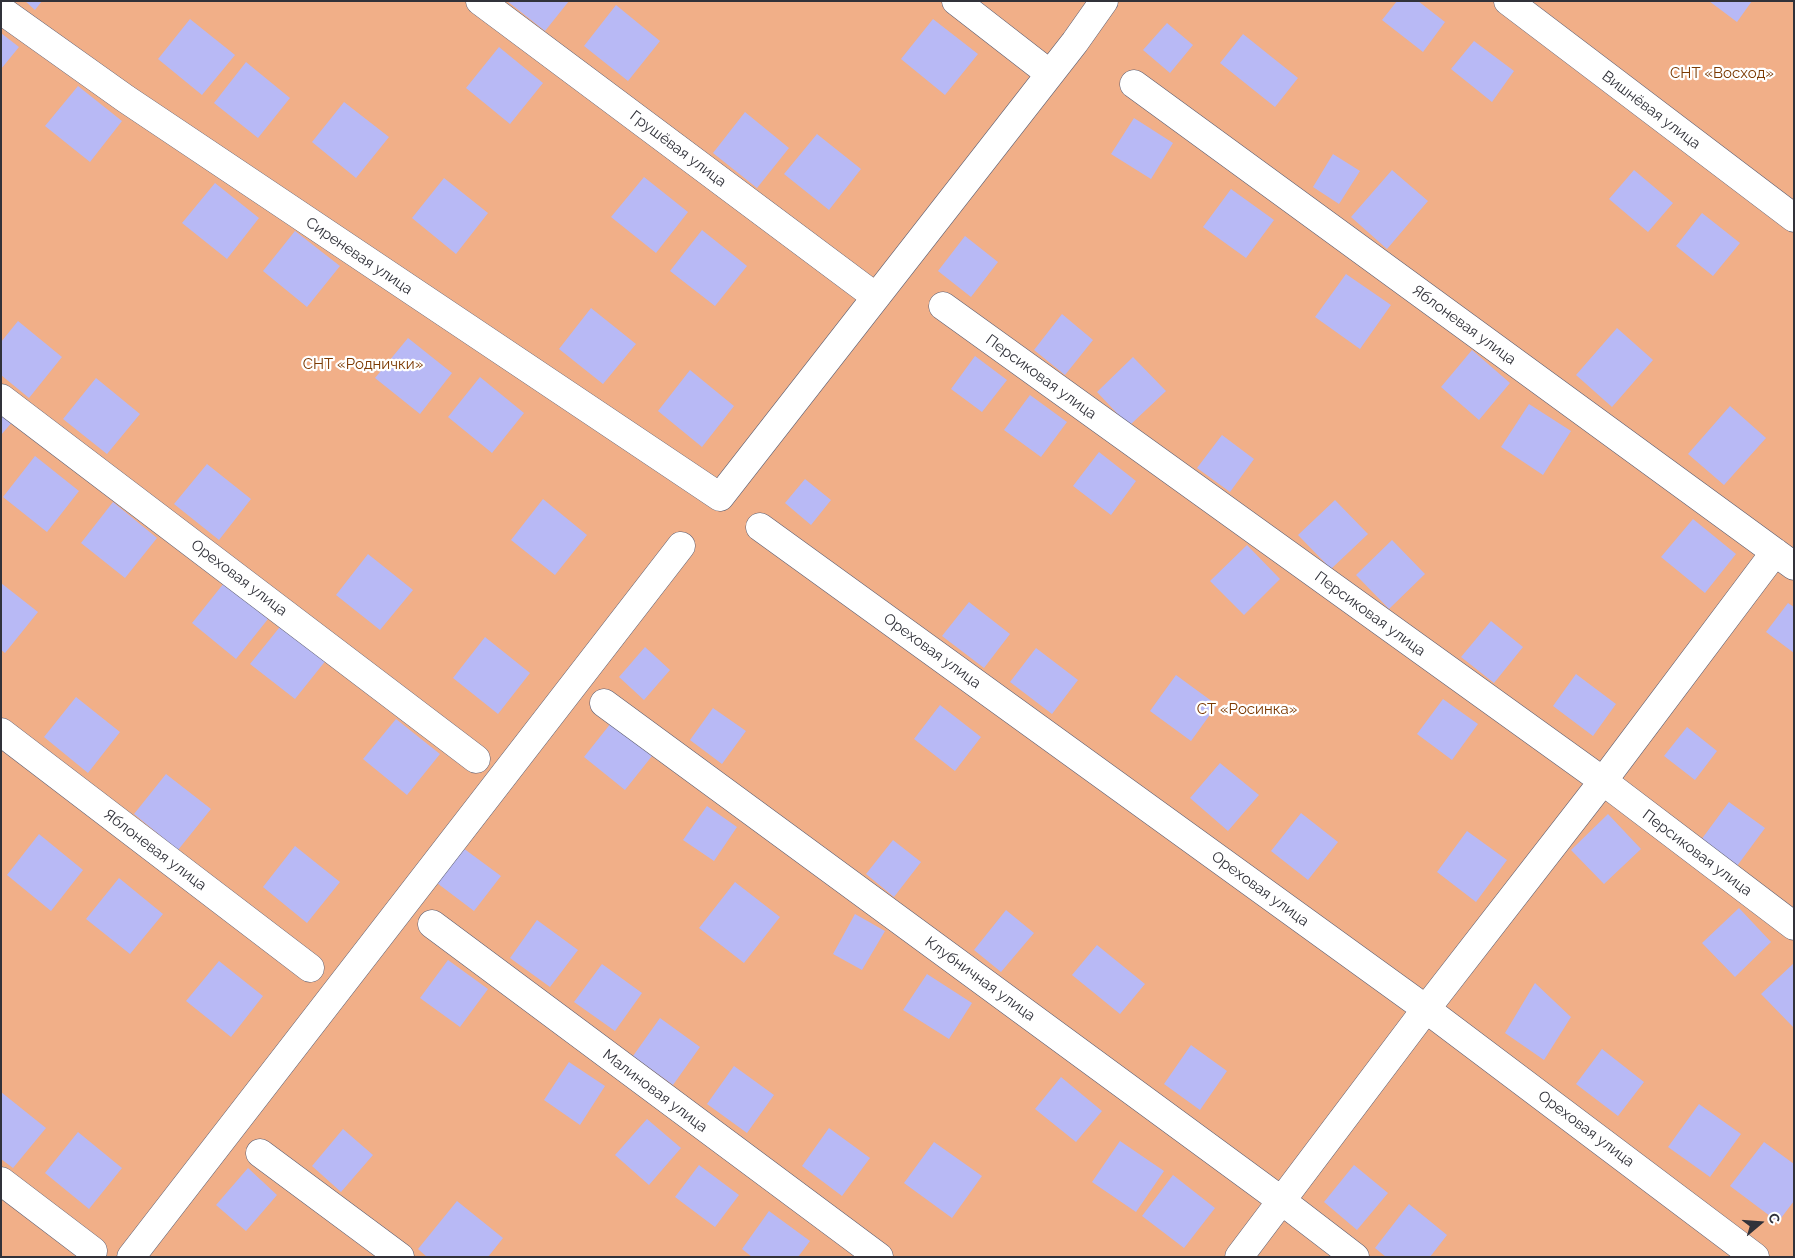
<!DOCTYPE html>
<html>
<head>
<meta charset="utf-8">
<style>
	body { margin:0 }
	#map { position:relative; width:1795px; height:1258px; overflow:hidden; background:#dfe0f7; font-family:Raleway,sans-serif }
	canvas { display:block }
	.frame { position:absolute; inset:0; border:2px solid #31323a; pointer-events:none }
	.north { position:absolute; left:1735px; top:1198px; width:50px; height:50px; -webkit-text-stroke:4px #fff; paint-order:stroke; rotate:72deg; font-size:14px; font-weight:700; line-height:20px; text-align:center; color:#31323a }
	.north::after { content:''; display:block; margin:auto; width:18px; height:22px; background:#31323a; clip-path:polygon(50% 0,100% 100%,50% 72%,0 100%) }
</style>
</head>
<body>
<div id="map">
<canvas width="1795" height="1258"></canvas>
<div class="frame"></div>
<div class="north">С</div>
</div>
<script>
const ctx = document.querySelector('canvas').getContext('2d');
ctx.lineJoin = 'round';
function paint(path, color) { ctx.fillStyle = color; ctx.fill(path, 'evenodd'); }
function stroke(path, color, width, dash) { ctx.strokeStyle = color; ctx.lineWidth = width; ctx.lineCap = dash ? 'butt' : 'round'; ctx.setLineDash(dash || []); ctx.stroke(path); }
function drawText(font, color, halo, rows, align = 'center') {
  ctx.font = font + ' Raleway,sans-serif'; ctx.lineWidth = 4.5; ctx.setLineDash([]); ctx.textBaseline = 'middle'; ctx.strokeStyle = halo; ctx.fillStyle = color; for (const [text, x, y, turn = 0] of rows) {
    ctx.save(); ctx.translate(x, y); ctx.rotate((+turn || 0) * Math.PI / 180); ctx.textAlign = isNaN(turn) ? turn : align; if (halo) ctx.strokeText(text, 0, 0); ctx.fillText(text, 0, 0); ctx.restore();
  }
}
paint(new Path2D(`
	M 1,1 L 1794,1 L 1794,1257 L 1,1257 Z`), '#f1af88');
paint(new Path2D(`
	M 25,1 L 42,1 L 35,10 Z
	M 507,1 L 569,1 L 545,31 Z
	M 1397,1 L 1418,1 L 1445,22 L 1423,52 L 1382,20 Z
	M 1709,1 L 1752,1 L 1737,22 Z
	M 616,5 L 660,41 L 628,81 L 584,46 Z
	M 190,19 L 235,55 L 202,95 L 158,59 Z
	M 933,19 L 978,54 L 945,95 L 901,59 Z
	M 1167,23 L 1193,45 L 1170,73 L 1143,50 Z
	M 1,33 L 19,47 L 1,69 Z
	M 1243,34 L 1298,78 L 1275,107 L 1220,63 Z
	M 1474,41 L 1514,71 L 1492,102 L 1451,69 Z
	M 499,47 L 543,83 L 510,124 L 466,88 Z
	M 246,62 L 290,98 L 258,138 L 214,103 Z
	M 78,86 L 122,121 L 90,162 L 45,126 Z
	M 344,102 L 389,137 L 356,178 L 312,142 Z
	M 745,112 L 789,148 L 757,188 L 713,153 Z
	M 1134,118 L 1173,143 L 1151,179 L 1111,154 Z
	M 817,134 L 861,169 L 829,210 L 784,174 Z
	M 1333,154 L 1360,171 L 1339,204 L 1313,187 Z
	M 1392,170 L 1428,201 L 1387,249 L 1351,217 Z
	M 1634,170 L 1673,203 L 1648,232 L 1609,199 Z
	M 644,177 L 688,212 L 656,253 L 611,217 Z
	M 444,178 L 488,213 L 456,254 L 412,218 Z
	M 215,183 L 259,218 L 227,259 L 182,223 Z
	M 1231,189 L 1274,220 L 1246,258 L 1203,227 Z
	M 1702,213 L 1740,243 L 1713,276 L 1676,246 Z
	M 702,230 L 747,266 L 715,306 L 670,271 Z
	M 295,231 L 340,266 L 307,307 L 263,271 Z
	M 965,236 L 998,262 L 971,297 L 938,271 Z
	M 1346,274 L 1391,305 L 1360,349 L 1315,317 Z
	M 591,308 L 636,344 L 603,384 L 559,349 Z
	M 1062,314 L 1093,340 L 1065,375 L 1034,350 Z
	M 18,321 L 62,357 L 29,398 L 1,375 L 1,342 Z
	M 1617,328 L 1653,360 L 1612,407 L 1576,375 Z
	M 408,338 L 452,373 L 420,414 L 375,378 Z
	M 1472,350 L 1510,383 L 1479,420 L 1441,387 Z
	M 975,356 L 1007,380 L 982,412 L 951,389 Z
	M 1133,357 L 1166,391 L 1129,426 L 1097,392 Z
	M 690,370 L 734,406 L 702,447 L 658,411 Z
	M 480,377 L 524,413 L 492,453 L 448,417 Z
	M 96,378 L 140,414 L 107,454 L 63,419 Z
	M 1030,395 L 1067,422 L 1041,457 L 1004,430 Z
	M 1529,404 L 1571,431 L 1543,475 L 1501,447 Z
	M 1730,406 L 1766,438 L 1724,485 L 1688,454 Z
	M 1,410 L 14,420 L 1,435 Z
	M 1222,435 L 1254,459 L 1230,492 L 1197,468 Z
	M 1099,452 L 1136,481 L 1111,515 L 1073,486 Z
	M 35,456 L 79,491 L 47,532 L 3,497 Z
	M 207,464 L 251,499 L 219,540 L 174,504 Z
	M 805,479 L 831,500 L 811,525 L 785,503 Z
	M 543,499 L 587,535 L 555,575 L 511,540 Z
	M 1335,500 L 1368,534 L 1331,569 L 1298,535 Z
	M 113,502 L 157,538 L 125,578 L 81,543 Z
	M 1693,519 L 1736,554 L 1705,593 L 1661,557 Z
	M 1392,540 L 1425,574 L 1389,609 L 1356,575 Z
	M 1247,545 L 1280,579 L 1244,615 L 1210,581 Z
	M 368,554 L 413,590 L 380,630 L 336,595 Z
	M 1,583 L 38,612 L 5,653 L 1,650 Z
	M 224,583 L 268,619 L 236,659 L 192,623 Z
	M 969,602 L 1010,634 L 984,668 L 942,636 Z
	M 1788,603 L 1794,607 L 1794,653 L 1766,632 Z
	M 1491,621 L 1523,647 L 1494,683 L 1461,657 Z
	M 283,623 L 327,659 L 295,699 L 250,664 Z
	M 485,637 L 530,673 L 498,714 L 453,678 Z
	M 645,647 L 670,670 L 644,700 L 619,677 Z
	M 1036,648 L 1078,680 L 1052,714 L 1010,682 Z
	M 1576,674 L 1616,704 L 1593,736 L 1553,706 Z
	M 1176,675 L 1217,705 L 1191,741 L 1150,711 Z
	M 76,697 L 120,732 L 88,773 L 44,737 Z
	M 1443,699 L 1478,724 L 1452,760 L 1417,734 Z
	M 940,705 L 981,737 L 955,771 L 914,739 Z
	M 713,708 L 746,731 L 722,764 L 690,740 Z
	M 396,719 L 440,754 L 407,795 L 363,759 Z
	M 611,723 L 652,756 L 625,790 L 584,757 Z
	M 1687,727 L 1717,751 L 1695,780 L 1664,756 Z
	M 1220,763 L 1259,795 L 1228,831 L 1190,798 Z
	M 166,774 L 211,809 L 178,850 L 134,814 Z
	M 1729,802 L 1765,828 L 1737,866 L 1701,840 Z
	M 707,806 L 737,827 L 714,861 L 683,840 Z
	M 1301,813 L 1338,842 L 1308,880 L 1271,851 Z
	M 1608,814 L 1641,849 L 1604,884 L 1571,850 Z
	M 1467,831 L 1507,860 L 1476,902 L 1437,872 Z
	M 39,834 L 83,870 L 51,911 L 7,875 Z
	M 893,840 L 921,862 L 894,897 L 866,874 Z
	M 459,845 L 501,876 L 474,911 L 433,880 Z
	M 295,846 L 340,882 L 307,923 L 263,887 Z
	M 119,878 L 163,914 L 130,954 L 86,919 Z
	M 735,882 L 780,917 L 744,963 L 699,928 Z
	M 1739,908 L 1771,942 L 1735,977 L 1702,943 Z
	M 1006,910 L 1034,933 L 1001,972 L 974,950 Z
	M 855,914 L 885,931 L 862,970 L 833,954 Z
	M 537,920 L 578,950 L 550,987 L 510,958 Z
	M 1097,945 L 1145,984 L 1120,1014 L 1072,975 Z
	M 448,960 L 488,989 L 460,1027 L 420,998 Z
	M 219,961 L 263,996 L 231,1037 L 186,1001 Z
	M 1794,963 L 1794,1028 L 1761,994 Z
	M 602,964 L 642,993 L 615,1031 L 574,1002 Z
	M 927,974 L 972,1003 L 949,1039 L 903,1010 Z
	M 1535,983 L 1571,1017 L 1544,1060 L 1505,1033 Z
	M 660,1018 L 700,1047 L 673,1085 L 633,1056 Z
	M 1191,1045 L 1227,1071 L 1200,1110 L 1164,1084 Z
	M 1602,1049 L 1644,1082 L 1618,1116 L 1576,1084 Z
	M 569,1062 L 605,1086 L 580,1125 L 544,1100 Z
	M 734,1066 L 774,1095 L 747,1133 L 707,1104 Z
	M 1061,1077 L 1102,1111 L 1076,1142 L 1035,1109 Z
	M 1,1092 L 46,1128 L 13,1168 L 1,1159 Z
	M 1699,1104 L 1741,1134 L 1710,1177 L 1668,1147 Z
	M 647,1119 L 681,1148 L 649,1185 L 615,1155 Z
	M 829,1128 L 870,1158 L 842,1196 L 802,1166 Z
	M 343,1129 L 373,1155 L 341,1192 L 312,1166 Z
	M 78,1132 L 122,1168 L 89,1209 L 45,1173 Z
	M 1120,1141 L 1164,1171 L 1136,1212 L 1092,1182 Z
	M 934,1142 L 982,1176 L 952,1218 L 904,1183 Z
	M 1764,1142 L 1794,1164 L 1794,1201 L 1778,1222 L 1730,1186 Z
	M 699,1165 L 739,1195 L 715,1227 L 675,1197 Z
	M 1354,1165 L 1388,1193 L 1357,1230 L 1324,1202 Z
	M 248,1168 L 277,1195 L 246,1231 L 216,1205 Z
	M 1173,1175 L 1215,1208 L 1184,1248 L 1142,1216 Z
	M 457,1201 L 503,1238 L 488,1257 L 427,1257 L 418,1249 Z
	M 1409,1204 L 1447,1235 L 1430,1257 L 1386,1257 L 1375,1248 Z
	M 769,1211 L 810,1241 L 798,1257 L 752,1257 L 742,1249 Z`), '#b8b9f5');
const minor = new Path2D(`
	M 480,1 L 876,297
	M 956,1 L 1050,74
	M 1508,1 L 1794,218
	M 1,10 L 126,99 L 720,497 L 1075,42 L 1104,1
	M 1134,84 L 1794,566
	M 943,306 L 1603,781 L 1794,926
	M 1,398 L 476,759
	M 760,527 L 1426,1009 L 1755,1257
	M 604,703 L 1282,1201 L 1355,1257
	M 1,732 L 310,968
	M 432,924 L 879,1257
	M 260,1153 L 400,1257
	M 1,1181 L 93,1251
	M 131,1257 L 681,546
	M 1239,1257 L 1426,1009 L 1603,781 L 1775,552`);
stroke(minor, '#5d5e71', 29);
stroke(minor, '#fff', 28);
drawText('15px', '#7b3902', '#fff', [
	["СНТ «Восход»",1722,73],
	["СНТ «Роднички»",363,364],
	["СТ «Росинка»",1247,709]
]);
drawText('15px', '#31323a', '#fff', [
	["Вишнёвая улица",1651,110,37],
	["Грушёвая улица",678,149,37],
	["Сиреневая улица",359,256,34],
	["Яблоневая улица",1464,325,36],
	["Персиковая улица",1041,377,36],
	["Ореховая улица",239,578,37],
	["Персиковая улица",1370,614,36],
	["Ореховая улица",932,651,36],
	["Яблоневая улица",155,850,37],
	["Персиковая улица",1697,853,37],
	["Ореховая улица",1260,889,36],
	["Клубничная улица",980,979,36],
	["Малиновая улица",655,1091,37],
	["Ореховая улица",1586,1129,37]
]);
</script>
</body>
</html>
